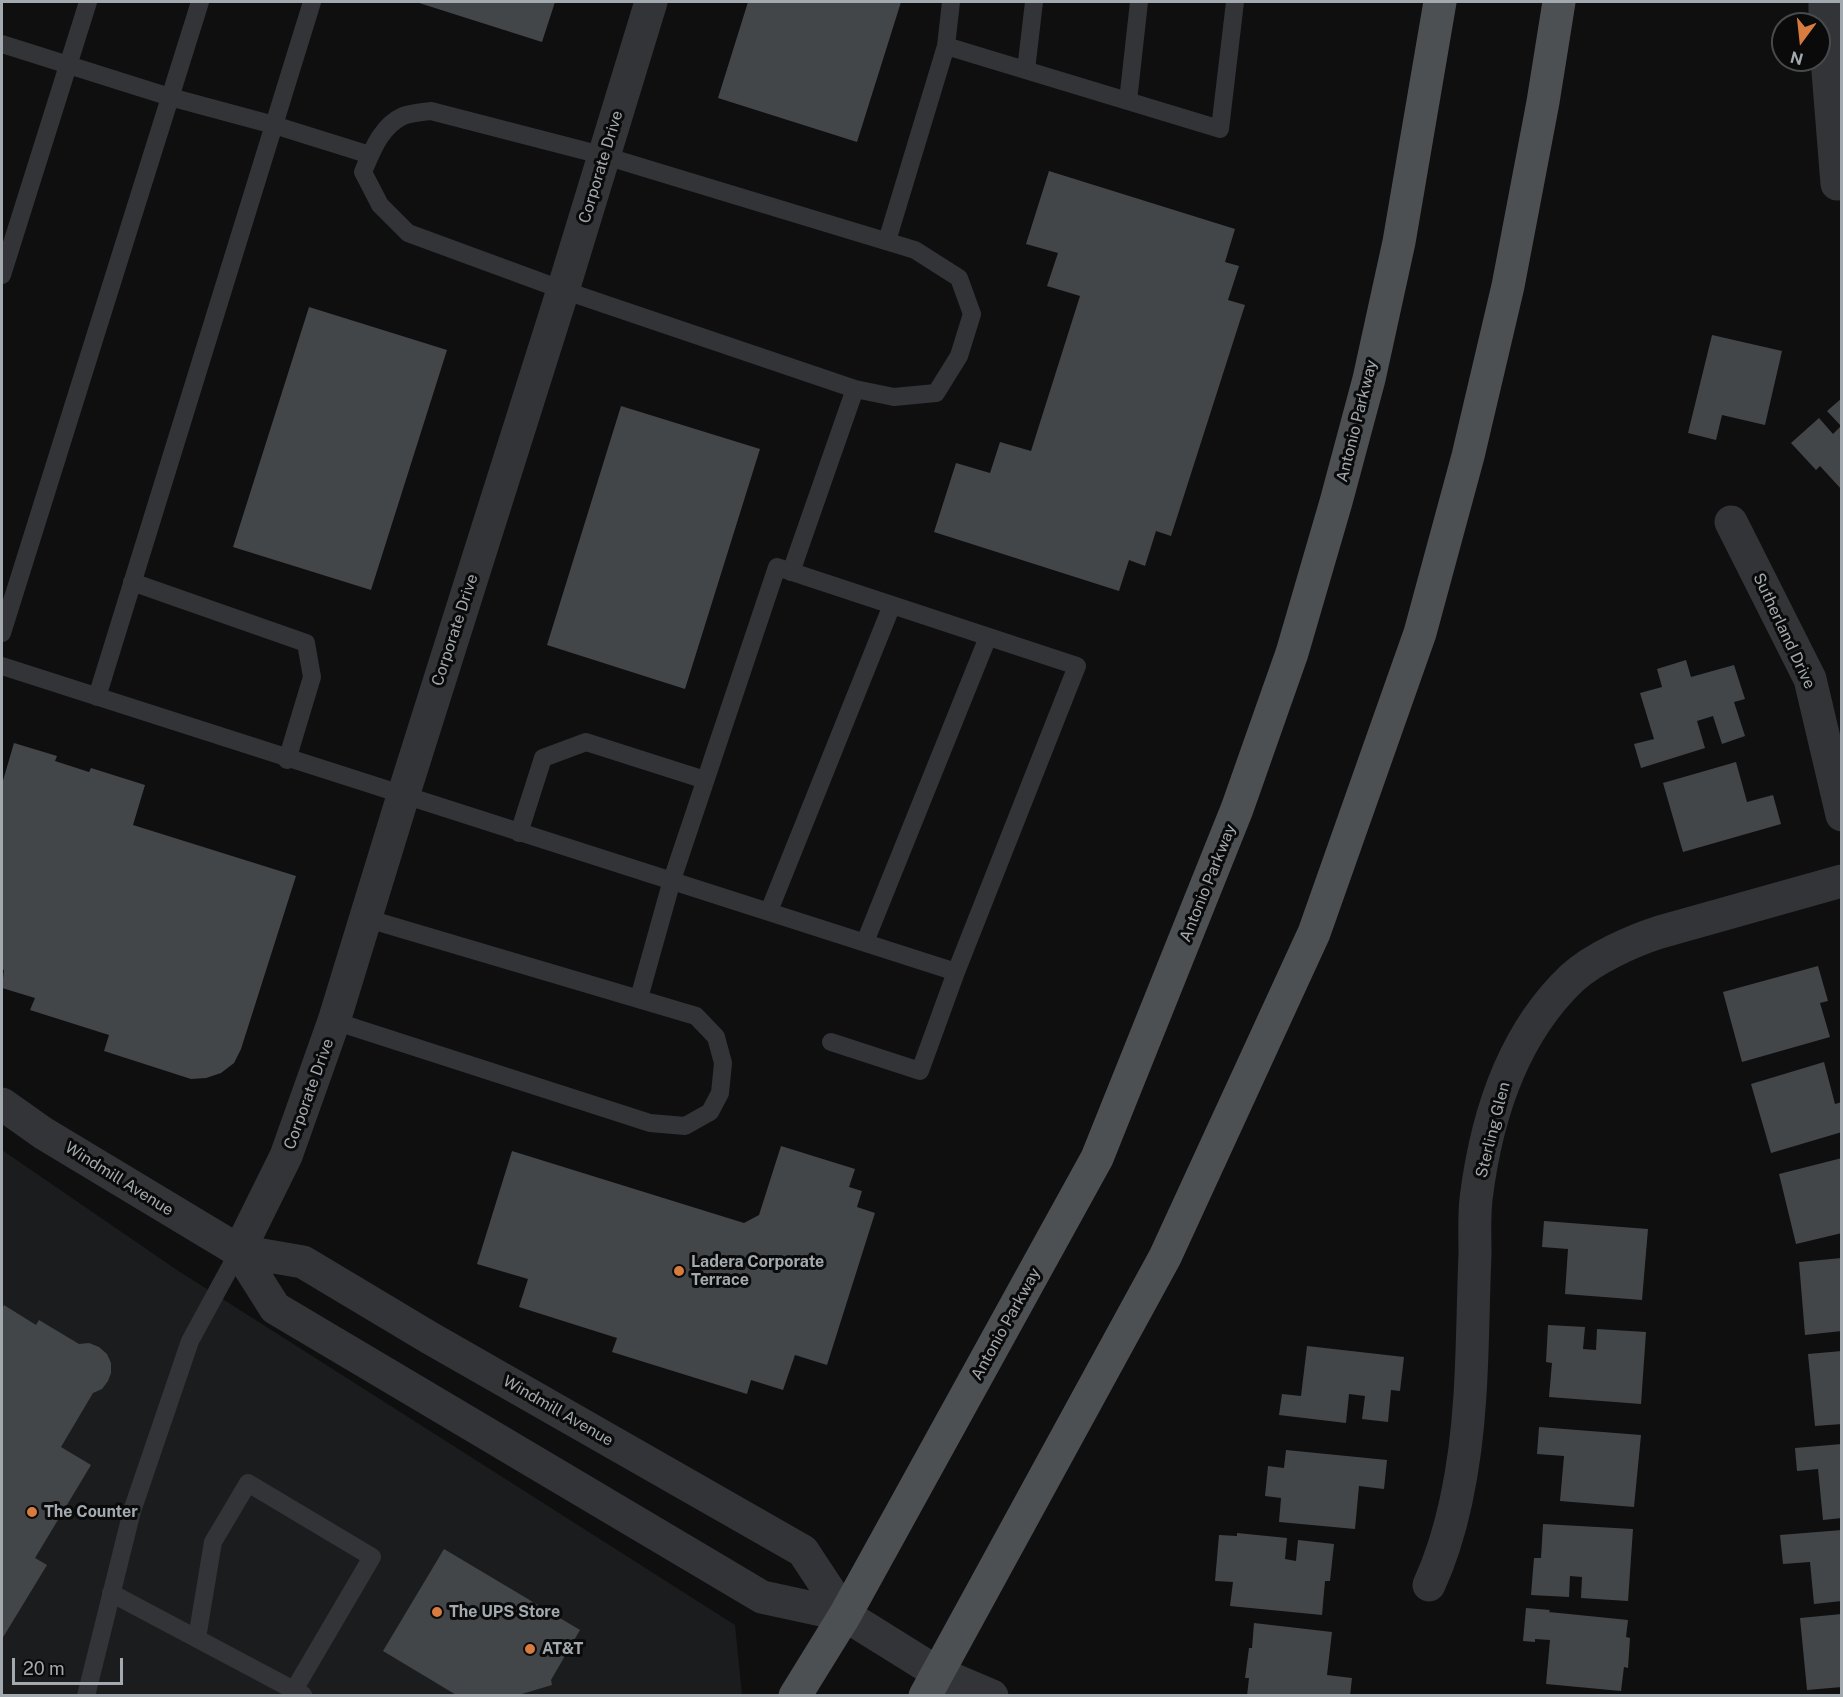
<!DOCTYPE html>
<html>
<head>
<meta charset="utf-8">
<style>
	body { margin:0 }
	#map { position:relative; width:1843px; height:1697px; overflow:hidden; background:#0f0f10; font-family:"Public Sans",sans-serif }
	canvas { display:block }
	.frame { position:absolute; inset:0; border:3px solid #a2aaaf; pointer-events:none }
	.north { position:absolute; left:1771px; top:12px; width:60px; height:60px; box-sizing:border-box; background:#0a0a0b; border:2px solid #474a4d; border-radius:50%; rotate:195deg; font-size:16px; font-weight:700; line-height:24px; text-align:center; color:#a2aaaf }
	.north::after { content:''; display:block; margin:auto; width:21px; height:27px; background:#d87b3f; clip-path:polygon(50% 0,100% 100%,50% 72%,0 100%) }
	.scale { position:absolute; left:12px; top:1658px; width:111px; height:27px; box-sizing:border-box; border:3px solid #a2aaaf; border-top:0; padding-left:8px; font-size:18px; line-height:21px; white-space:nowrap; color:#a2aaaf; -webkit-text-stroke:4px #0a0a0b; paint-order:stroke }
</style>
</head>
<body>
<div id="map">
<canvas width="1843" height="1697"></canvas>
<div class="frame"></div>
<div class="north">N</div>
<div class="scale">20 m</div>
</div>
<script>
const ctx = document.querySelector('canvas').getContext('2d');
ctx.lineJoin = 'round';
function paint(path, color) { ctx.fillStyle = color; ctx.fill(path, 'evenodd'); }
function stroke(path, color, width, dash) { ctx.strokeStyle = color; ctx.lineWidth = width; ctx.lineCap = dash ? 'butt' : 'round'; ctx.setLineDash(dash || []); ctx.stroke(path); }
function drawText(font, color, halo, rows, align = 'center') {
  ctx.font = font + ' "Public Sans",sans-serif'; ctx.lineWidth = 6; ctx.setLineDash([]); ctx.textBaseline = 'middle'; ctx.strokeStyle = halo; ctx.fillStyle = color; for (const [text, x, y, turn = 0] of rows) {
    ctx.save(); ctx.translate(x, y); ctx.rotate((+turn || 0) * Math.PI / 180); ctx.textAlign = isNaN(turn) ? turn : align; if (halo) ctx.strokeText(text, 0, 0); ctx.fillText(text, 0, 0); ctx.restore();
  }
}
paint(new Path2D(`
	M 2,1150 L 177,1270 L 735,1625 L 742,1695 L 2,1695 Z`), '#1b1c1d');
paint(new Path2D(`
	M 416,2 L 555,2 L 542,42 Z
	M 748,2 L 901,2 L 857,142 L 718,98 Z
	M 1049,171 L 1235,229 L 1225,262 L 1239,266 L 1228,300 L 1245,305 L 1171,536 L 1156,531 L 1145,566 L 1129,560 L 1119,591 L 934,532 L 956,463 L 990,473 L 1000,442 L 1031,451 L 1080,296 L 1047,286 L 1058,253 L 1026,244 Z
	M 309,307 L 447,350 L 371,590 L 233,547 Z
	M 1712,335 L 1782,351 L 1765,425 L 1722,415 L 1716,440 L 1688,433 Z
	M 1842,398 L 1842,490 L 1820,466 L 1816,470 L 1791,443 L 1819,418 L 1833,434 L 1841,426 L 1827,411 Z
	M 621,406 L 760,449 L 685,689 L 547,645 Z
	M 1686,660 L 1691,677 L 1734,665 L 1745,699 L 1734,702 L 1745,736 L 1722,744 L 1713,716 L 1697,721 L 1705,748 L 1641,768 L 1634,744 L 1654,739 L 1640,693 L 1662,687 L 1657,669 Z
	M 14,743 L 57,756 L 55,761 L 89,772 L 91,768 L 145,785 L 133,825 L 296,876 L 241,1049 L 234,1063 L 221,1073 L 206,1078 L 191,1079 L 104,1051 L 109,1035 L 30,1010 L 35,998 L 2,988 L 4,970 L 2,969 L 2,784 Z
	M 1736,762 L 1747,802 L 1773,795 L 1781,824 L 1683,852 L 1663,783 Z
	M 1818,966 L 1828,1001 L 1820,1003 L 1830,1037 L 1742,1062 L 1723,992 Z
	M 1824,1062 L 1835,1104 L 1842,1102 L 1842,1132 L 1771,1153 L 1751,1084 Z
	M 781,1146 L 855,1169 L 849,1187 L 862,1191 L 857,1207 L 875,1213 L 827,1365 L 795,1355 L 783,1390 L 751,1380 L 747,1394 L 612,1352 L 617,1338 L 519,1307 L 528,1279 L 477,1264 L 512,1151 L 744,1223 L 759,1215 Z
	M 1842,1158 L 1842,1233 L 1796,1244 L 1779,1174 Z
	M 1544,1221 L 1648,1229 L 1642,1300 L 1565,1294 L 1568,1249 L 1542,1247 Z
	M 1842,1258 L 1842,1331 L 1805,1335 L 1799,1262 Z
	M 4,1305 L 36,1325 L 39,1320 L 79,1344 L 89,1343 L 99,1347 L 107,1354 L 111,1363 L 111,1373 L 108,1381 L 102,1389 L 93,1393 L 61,1447 L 91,1465 L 35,1558 L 47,1565 L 2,1639 L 2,1310 Z
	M 1548,1325 L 1585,1327 L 1583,1349 L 1596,1350 L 1597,1329 L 1646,1332 L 1641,1404 L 1549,1397 L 1552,1363 L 1546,1362 Z
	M 1307,1346 L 1404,1357 L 1400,1391 L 1391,1390 L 1388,1422 L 1362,1419 L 1365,1396 L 1349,1394 L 1346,1423 L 1279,1415 L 1282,1394 L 1301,1396 Z
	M 1842,1351 L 1842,1424 L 1815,1426 L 1808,1354 Z
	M 1539,1427 L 1641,1435 L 1634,1507 L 1560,1501 L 1564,1456 L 1537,1454 Z
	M 1842,1444 L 1842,1518 L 1823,1520 L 1818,1469 L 1797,1471 L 1795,1448 Z
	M 1286,1450 L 1387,1460 L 1384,1489 L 1359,1486 L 1355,1529 L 1279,1522 L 1281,1498 L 1265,1496 L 1268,1466 L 1284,1468 Z
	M 1543,1524 L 1633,1529 L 1628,1601 L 1581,1598 L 1582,1577 L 1570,1576 L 1569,1597 L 1531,1595 L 1534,1558 L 1541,1558 Z
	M 1842,1530 L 1842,1601 L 1814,1604 L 1810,1562 L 1783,1564 L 1780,1535 Z
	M 1237,1533 L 1287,1538 L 1285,1559 L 1296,1561 L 1298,1540 L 1334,1544 L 1330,1581 L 1325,1581 L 1322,1615 L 1230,1606 L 1233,1582 L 1215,1581 L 1219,1535 L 1237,1536 Z
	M 444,1549 L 580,1630 L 551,1680 L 552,1685 L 515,1696 L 458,1696 L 383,1651 Z
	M 1526,1608 L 1550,1610 L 1549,1612 L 1628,1620 L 1626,1637 L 1630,1638 L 1628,1668 L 1624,1667 L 1621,1691 L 1546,1684 L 1550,1640 L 1535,1639 L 1535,1642 L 1523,1641 Z
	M 1842,1614 L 1842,1687 L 1807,1690 L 1800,1618 Z
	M 1254,1623 L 1332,1632 L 1327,1675 L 1352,1678 L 1350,1696 L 1247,1696 L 1249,1678 L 1245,1678 L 1249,1648 L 1252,1648 Z`), '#434648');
stroke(new Path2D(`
	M 2,44 L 170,97 L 274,125 L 370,155
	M 946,46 L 951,2
	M 1026,70 L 1034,2
	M 1128,101 L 1139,2
	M 887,241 L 946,46 L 1220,129 L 1235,2
	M 2,275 L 88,2
	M 791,572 L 855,389 L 894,397 L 936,393 L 959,356 L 972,314 L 959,278 L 915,250 L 605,156 L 431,111 C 423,112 412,113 403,116 C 381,126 372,151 363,172 L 380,205 L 408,233 L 563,290 L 855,389
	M 132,582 L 306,643 L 312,677 L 287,760
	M 2,633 L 200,2
	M 2,666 C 319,770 638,869 956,972 L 920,1071 L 831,1042
	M 97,697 L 312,2
	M 519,833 L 543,758 L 586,742 L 705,780
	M 769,911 L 892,605
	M 865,942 L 988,637
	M 639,998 L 672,880 L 777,567 L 1077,666 L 956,972
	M 334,1021 L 650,1123 L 685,1126 L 710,1112 L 720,1093 L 723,1063 L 716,1037 L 696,1016 L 365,918
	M 111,1593 L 303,1695
	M 197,1638 L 213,1542 L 248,1483 L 372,1557 L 294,1690
	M 86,1696 L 132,1511 L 190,1341 L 239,1251`), '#333437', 18);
stroke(new Path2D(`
	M 1825,2 L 1825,34 L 1837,184
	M 1731,522 L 1810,679 L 1842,815
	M 239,1251 L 286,1156 L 334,1021 L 403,796 L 563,290 L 651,2
	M 1429,1585 C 1456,1526 1466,1459 1470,1395 C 1473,1348 1473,1301 1475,1254 C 1475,1236 1474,1217 1476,1199 C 1486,1118 1511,1036 1572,978 C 1594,958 1632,941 1660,932 L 1842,881`), '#333437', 33);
stroke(new Path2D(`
	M 2,1104 L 43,1133 L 239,1251 L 303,1262 L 430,1338 L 803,1551 L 845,1615
	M 239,1251 L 275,1308 L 762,1597 L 845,1615 L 938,1673 L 992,1696`), '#333437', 33);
stroke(new Path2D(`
	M 795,1696 L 845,1615 L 1097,1158 L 1237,809 L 1292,653 L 1336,502 L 1369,379 L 1399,242 L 1440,2
	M 925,1696 L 1165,1257 L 1314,933 L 1420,633 L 1468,456 L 1508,286 L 1543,102 L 1559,2`), '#4d5053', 33);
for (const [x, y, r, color] of [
	[679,1271,6,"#d87b3f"],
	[32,1512,6,"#d87b3f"],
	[437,1612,6,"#d87b3f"],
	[530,1649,6,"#d87b3f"]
]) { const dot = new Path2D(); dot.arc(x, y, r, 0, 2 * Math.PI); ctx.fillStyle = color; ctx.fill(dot); stroke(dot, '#0a0a0b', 2); }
drawText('16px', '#a2aaaf', '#0a0a0b', [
	["Corporate Drive",601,167,-73],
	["Antonio Parkway",1357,421,-76],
	["Corporate Drive",455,630,-72],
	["Sutherland Drive",1784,631,65],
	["Antonio Parkway",1208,883,-68],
	["Corporate Drive",309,1094,-70],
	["Sterling Glen",1493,1130,-76],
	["Windmill Avenue",119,1179,32],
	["Antonio Parkway",1006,1324,-61],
	["Windmill Avenue",558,1411,30]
]);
drawText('bold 16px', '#a2aaaf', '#0a0a0b', [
	["Ladera Corporate",691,1262],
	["Terrace",691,1280],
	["The Counter",44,1512],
	["The UPS Store",449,1612],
	["AT&T",542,1649]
], 'left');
</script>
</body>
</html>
